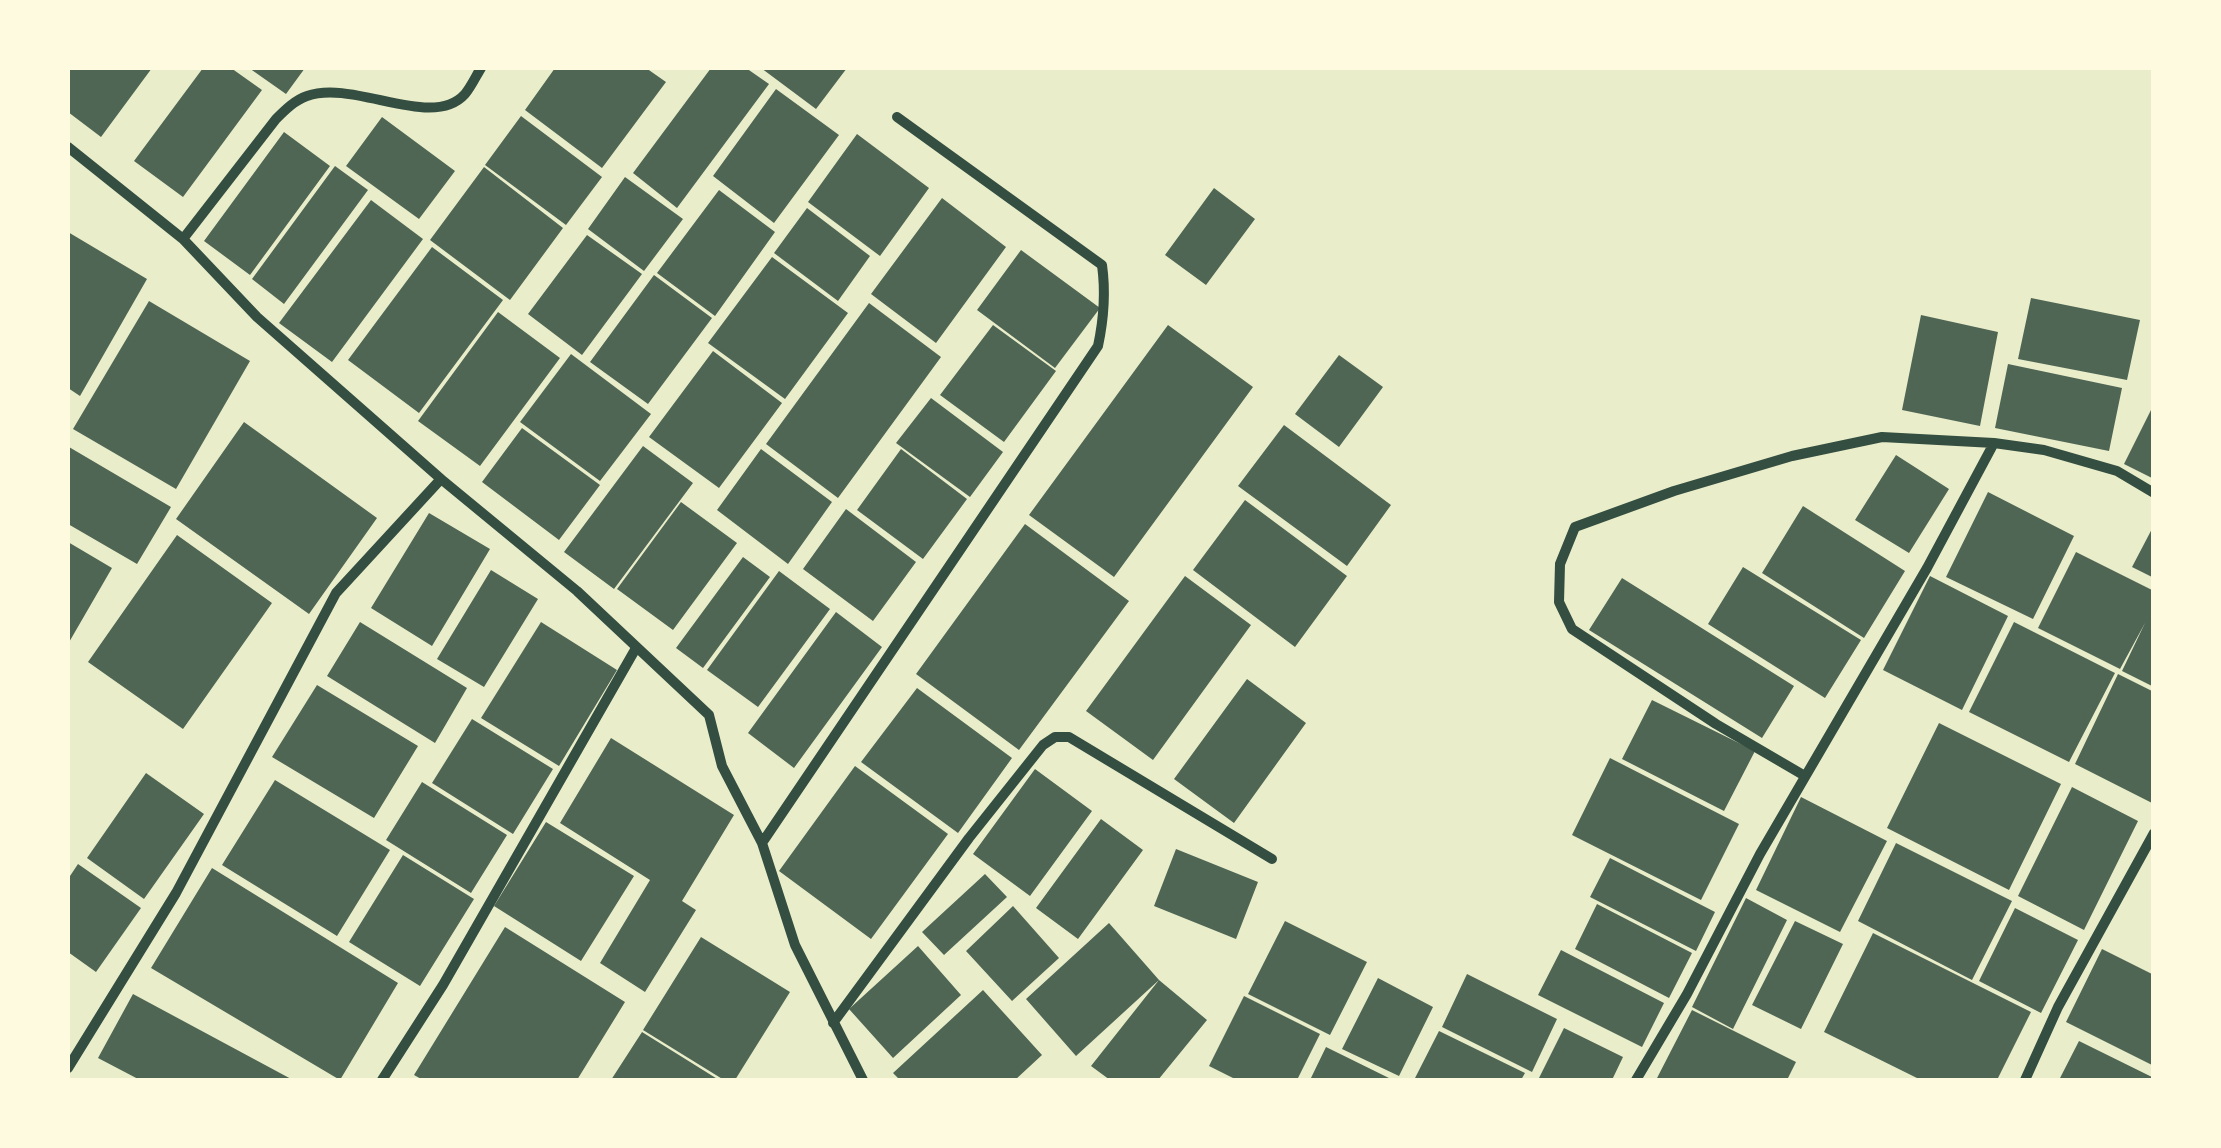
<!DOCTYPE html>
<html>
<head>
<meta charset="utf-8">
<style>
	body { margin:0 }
	#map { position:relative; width:2221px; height:1148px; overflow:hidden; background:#e9edc9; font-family:Ubuntu,sans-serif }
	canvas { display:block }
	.frame { position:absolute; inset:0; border:70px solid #fefae0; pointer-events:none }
</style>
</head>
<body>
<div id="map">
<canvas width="2221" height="1148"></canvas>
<div class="frame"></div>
</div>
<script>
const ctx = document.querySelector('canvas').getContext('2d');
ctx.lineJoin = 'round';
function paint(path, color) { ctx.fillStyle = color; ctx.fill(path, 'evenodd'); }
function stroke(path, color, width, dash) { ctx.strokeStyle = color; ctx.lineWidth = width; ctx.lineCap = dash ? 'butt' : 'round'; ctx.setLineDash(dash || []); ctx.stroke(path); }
paint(new Path2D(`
	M 68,68 L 152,68 L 101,137 L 68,112 Z
	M 203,68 L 231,68 L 262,90 L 183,197 L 134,161 Z
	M 249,68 L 305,68 L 286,94 Z
	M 555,68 L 646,68 L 666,82 L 602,168 L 525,110 Z
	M 711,68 L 746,68 L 769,84 L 677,208 L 633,173 Z
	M 761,68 L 847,68 L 816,109 Z
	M 776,89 L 839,135 L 774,223 L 713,176 Z
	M 521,116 L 602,177 L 566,225 L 485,165 Z
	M 382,117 L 455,171 L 419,219 L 346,166 Z
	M 284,132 L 330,166 L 250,275 L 204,241 Z
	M 857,134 L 929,188 L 880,256 L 808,202 Z
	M 335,166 L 368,190 L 284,304 L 252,279 Z
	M 484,167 L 563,228 L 510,300 L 430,240 Z
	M 625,177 L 683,219 L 644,271 L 588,229 Z
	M 1214,188 L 1255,219 L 1206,285 L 1165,255 Z
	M 719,190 L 775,232 L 715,316 L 657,273 Z
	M 942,198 L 1006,247 L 936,343 L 871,294 Z
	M 371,200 L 423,239 L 332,362 L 279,323 Z
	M 807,208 L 870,256 L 838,301 L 774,253 Z
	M 68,232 L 147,279 L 80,396 L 68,388 Z
	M 587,235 L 642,274 L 582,355 L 528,314 Z
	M 432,247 L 503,300 L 419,413 L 348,360 Z
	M 1021,250 L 1100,308 L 1055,368 L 977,310 Z
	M 772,257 L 848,313 L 785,399 L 708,343 Z
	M 654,275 L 712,318 L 648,404 L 590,362 Z
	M 2031,298 L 2140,320 L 2127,380 L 2018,359 Z
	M 149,301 L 250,361 L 176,489 L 73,429 Z
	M 869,303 L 941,357 L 838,498 L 766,444 Z
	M 498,312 L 560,358 L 480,466 L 418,421 Z
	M 1921,315 L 1998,332 L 1980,426 L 1902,410 Z
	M 993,325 L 1056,371 L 1004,442 L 940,395 Z
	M 1168,325 L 1253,387 L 1114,577 L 1029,515 Z
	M 713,351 L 782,403 L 719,488 L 649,437 Z
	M 571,354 L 651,414 L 600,481 L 520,422 Z
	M 1339,355 L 1383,387 L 1339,447 L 1295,414 Z
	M 2008,364 L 2122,388 L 2109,451 L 1995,428 Z
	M 931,398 L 1003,452 L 970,497 L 896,443 Z
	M 2151,410 L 2154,412 L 2154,479 L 2124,464 Z
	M 244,422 L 377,518 L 309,614 L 176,519 Z
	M 1284,425 L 1391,505 L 1347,566 L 1238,486 Z
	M 522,428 L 600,485 L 559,540 L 482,482 Z
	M 643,446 L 693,483 L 614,589 L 564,552 Z
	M 69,447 L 171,507 L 137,564 L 68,524 Z
	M 761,449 L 832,502 L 788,564 L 717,510 Z
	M 901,449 L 967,499 L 923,559 L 857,510 Z
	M 1896,455 L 1949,489 L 1909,553 L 1855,520 Z
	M 1988,492 L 2074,536 L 2033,619 L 1946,577 Z
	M 1245,500 L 1347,576 L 1295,647 L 1193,570 Z
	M 681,502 L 737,543 L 673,630 L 617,589 Z
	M 1803,506 L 1905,571 L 1864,638 L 1762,573 Z
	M 846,509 L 916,562 L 873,621 L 803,569 Z
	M 429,513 L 490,549 L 432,646 L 371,608 Z
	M 1025,524 L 1129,601 L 1019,750 L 916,674 Z
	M 2154,525 L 2154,578 L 2132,567 Z
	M 177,535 L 272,603 L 183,729 L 88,662 Z
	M 68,542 L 112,568 L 68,644 Z
	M 2076,552 L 2154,591 L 2154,687 L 2122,671 L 2145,623 L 2120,669 L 2038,628 Z
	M 743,557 L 770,577 L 703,668 L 676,648 Z
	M 1743,567 L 1861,640 L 1825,698 L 1708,624 Z
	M 491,570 L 538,599 L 484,687 L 437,659 Z
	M 779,571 L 830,609 L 758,707 L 707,670 Z
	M 1185,576 L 1251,625 L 1153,760 L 1086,711 Z
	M 1930,576 L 2008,616 L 1962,710 L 1883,670 Z
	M 1622,578 L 1794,686 L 1762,738 L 1589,630 Z
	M 836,612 L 882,647 L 794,768 L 748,733 Z
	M 360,622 L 467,688 L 435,743 L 327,676 Z
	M 541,622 L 617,670 L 559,766 L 481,718 Z
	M 2014,622 L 2115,673 L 2069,762 L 1969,712 Z
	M 2118,674 L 2154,692 L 2154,804 L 2075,764 Z
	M 1247,679 L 1306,723 L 1234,823 L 1174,779 Z
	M 317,685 L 418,746 L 374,818 L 272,757 Z
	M 917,688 L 1012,758 L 958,833 L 861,762 Z
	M 1652,700 L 1755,751 L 1724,811 L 1622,759 Z
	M 472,719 L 553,769 L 513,834 L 432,783 Z
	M 1939,723 L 2061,784 L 2009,890 L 1887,828 Z
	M 611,738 L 734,815 L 682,901 L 696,910 L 645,992 L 600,963 L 650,880 L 560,823 Z
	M 1610,758 L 1739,824 L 1701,900 L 1572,835 Z
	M 855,766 L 948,834 L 871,939 L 779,871 Z
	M 1035,769 L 1092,811 L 1030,896 L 973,854 Z
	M 146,773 L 204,814 L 144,899 L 87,858 Z
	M 275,780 L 390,850 L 337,936 L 222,865 Z
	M 422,782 L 507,835 L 471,893 L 386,840 Z
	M 2072,787 L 2138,821 L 2084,930 L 2018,896 Z
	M 1801,797 L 1887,841 L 1840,932 L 1756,890 Z
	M 1101,819 L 1143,850 L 1078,939 L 1036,908 Z
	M 546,822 L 634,876 L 581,961 L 494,906 Z
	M 1896,843 L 2012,901 L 1972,980 L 1858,921 Z
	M 1176,849 L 1258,882 L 1236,939 L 1154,906 Z
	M 403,855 L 474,899 L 420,986 L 349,942 Z
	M 1610,858 L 1715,912 L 1696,951 L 1590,897 Z
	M 78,864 L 141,908 L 96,972 L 68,952 L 68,879 Z
	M 212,868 L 398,983 L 340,1080 L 151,968 Z
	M 985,874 L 1007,897 L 944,955 L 922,932 Z
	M 1746,898 L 1787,920 L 1733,1029 L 1692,1007 Z
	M 1597,904 L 1692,953 L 1669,998 L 1575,949 Z
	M 1013,906 L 1059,958 L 1012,1001 L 966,951 Z
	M 2015,908 L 2078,940 L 2041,1013 L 1979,981 Z
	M 1285,921 L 1367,962 L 1330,1035 L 1248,994 Z
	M 1795,921 L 1843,944 L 1801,1029 L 1752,1005 Z
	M 1109,923 L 1159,980 L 1207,1020 L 1158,1080 L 1110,1080 L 1091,1066 L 1159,980 L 1076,1056 L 1026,999 Z
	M 505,927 L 625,1002 L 577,1080 L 423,1080 L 414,1075 Z
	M 1873,933 L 2031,1012 L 1997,1080 L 1921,1080 L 1824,1032 Z
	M 701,937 L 790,992 L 735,1080 L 724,1080 L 643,1030 Z
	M 918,946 L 961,995 L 893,1058 L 849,1009 Z
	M 2102,949 L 2154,975 L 2154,1066 L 2066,1022 Z
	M 1561,950 L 1664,1003 L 1642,1047 L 1538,995 Z
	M 1467,974 L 1557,1019 L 1532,1072 L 1442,1027 Z
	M 1378,978 L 1433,1007 L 1399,1076 L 1342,1049 Z
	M 983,990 L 1042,1055 L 1015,1080 L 900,1080 L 893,1073 Z
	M 133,994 L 293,1080 L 140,1080 L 98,1058 Z
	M 1244,996 L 1320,1034 L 1297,1080 L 1237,1080 L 1209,1066 Z
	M 1692,1010 L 1796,1062 L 1787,1080 L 1656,1080 Z
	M 1564,1028 L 1623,1057 L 1612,1080 L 1538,1080 Z
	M 1439,1031 L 1525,1073 L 1521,1080 L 1414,1080 Z
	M 642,1032 L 719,1080 L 611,1080 Z
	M 2079,1041 L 2154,1078 L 2154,1080 L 2059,1080 Z
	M 1326,1047 L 1393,1080 L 1310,1080 Z`), '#4f6655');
stroke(new Path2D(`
	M 68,147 L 183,239 L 257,317 L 441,479 L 577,591 L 709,715 L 722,766 L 762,843 L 795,945 L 863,1080
	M 183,239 L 276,119 C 285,110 295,100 307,96 C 354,79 432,131 465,94 C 471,87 476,76 481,68
	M 1805,776 L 1716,724 L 1572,629 L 1559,602 L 1560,564 L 1575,527 L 1674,491 L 1792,456 L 1882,437 L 1994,443 L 2044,450 L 2117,471 L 2154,493
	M 762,843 L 1098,346 C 1104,318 1106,294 1102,265 L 897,117
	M 833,1023 L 969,838 L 1043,745 L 1055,737 L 1069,737 L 1272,859
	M 68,1068 L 176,893 L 336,593 L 441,479
	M 382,1080 L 443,985 L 636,648
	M 1636,1080 L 1687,994 L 1760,854 L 1927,568 L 1994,443
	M 2025,1080 L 2058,1007 L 2154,833`), '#344e41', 10);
</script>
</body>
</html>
